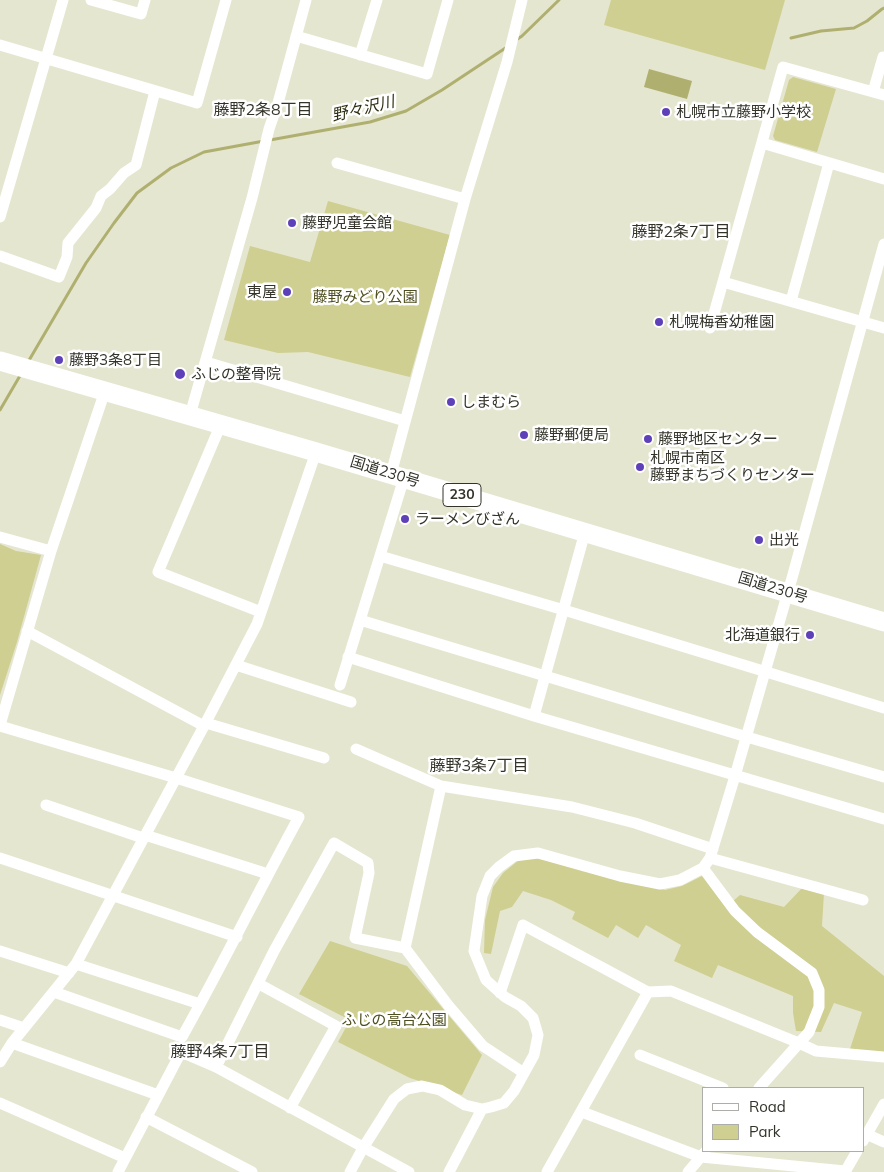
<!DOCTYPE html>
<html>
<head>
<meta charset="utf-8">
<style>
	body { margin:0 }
	#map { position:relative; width:884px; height:1172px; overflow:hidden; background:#e5e6cf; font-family:Mulish,sans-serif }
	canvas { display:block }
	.legend { position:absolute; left:702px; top:1087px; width:162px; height:65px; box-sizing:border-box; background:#fff; border:1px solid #adadaa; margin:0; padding:6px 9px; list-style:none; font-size:15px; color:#33332a }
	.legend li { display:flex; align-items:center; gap:10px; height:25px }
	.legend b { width:25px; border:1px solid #adadaa }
</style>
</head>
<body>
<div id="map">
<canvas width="884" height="1172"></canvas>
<ul class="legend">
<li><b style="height:6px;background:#fff"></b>Road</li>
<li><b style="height:14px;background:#cecf91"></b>Park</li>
</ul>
</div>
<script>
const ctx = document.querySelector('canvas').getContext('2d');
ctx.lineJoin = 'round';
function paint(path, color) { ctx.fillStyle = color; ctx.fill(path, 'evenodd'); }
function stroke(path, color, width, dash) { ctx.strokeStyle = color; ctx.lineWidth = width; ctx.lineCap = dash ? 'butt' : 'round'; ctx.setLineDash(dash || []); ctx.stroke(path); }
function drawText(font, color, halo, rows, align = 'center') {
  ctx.font = font + ' Mulish,"Noto Sans JP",sans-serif'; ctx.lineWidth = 5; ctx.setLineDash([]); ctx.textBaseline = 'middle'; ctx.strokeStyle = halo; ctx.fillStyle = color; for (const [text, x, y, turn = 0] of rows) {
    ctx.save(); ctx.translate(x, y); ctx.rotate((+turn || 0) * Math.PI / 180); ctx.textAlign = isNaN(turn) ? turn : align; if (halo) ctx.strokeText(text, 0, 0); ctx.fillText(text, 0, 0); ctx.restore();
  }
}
paint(new Path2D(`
	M 611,0 L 785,0 L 765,70 L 604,25 Z
	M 793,77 L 836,89 L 817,152 L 775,140 L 773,136 L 789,80 Z
	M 328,201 L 450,235 L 410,377 L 308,352 L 278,353 L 224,340 L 250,246 L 310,262 Z
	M 0,544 L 16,551 L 41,555 L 17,642 L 0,695 Z
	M 537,858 L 665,890 L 682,886 L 704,875 L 726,907 L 740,895 L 784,907 L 803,887 L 824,893 L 822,926 L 884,976 L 884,1053 L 850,1049 L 862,1012 L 834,1003 L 821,1032 L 796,1031 L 793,1013 L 793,996 L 718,965 L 712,978 L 674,961 L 681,945 L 646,925 L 638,938 L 616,925 L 608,938 L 572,919 L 575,912 L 551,900 L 523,891 L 512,907 L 500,911 L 491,954 L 484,953 L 485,920 L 493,887 L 503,873 L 519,860 Z
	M 330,941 L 407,966 L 482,1055 L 462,1095 L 410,1078 L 338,1042 L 350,1020 L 299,994 Z`), '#cecf91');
paint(new Path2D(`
	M 649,69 L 692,81 L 687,99 L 644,87 Z`), '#afb070');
stroke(new Path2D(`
	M 791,38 L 821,31 L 854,28 L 867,21 L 882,9 L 884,8
	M 516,40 L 522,36 L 559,0
	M 270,140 L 370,122 L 406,111 L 442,90 L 507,47
	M 28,362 L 86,263 L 114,223 L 137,193 L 171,168 L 204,152 L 264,141
	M 0,410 L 21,374`), '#afb070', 3);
stroke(new Path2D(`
	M 91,0 L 141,14 L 145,0
	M 296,36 L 427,74 L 448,0
	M 0,45 L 197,103 L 226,0
	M 360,55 L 377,0
	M 873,92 L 883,57 L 884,57
	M 762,143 L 884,179
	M 337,163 L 465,199
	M 0,217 L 63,0
	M 0,256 L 59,277 L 67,257 L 68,243 L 96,208 L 101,196 L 110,189 L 124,173 L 136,165 L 155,91
	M 723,282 L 884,328
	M 791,301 L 829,163
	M 710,328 L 783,67 L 884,95
	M 206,362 L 405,421
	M 190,415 L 252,198 L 269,129 L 278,103 L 306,0
	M 221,424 L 158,572 L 261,612
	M 391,474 L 465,199 L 507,62 L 522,0
	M 0,537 L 51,551
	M 380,556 L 564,610 L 884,708
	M 360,620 L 747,737 L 884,777
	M 27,631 L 204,726
	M 348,657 L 534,716 L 884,819
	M 236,665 L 351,702
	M 340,685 L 404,478
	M 534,716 L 585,532
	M 206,723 L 324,758
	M 0,725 L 51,551 L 105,391
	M 0,726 L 176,778 L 299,817 C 259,890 223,964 182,1037 L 54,992
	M 356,749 L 441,786 L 572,807 L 635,823 L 713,849
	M 46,805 L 143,838
	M 145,835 L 268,874
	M 0,858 L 237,937
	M 710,858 L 863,900
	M 703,868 L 735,911 L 757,932 L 812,973 L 819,990 L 819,1007 L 809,1032 L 759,1088
	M 405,948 L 441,786
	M 0,951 L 69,973
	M 76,964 L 200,1004
	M 259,984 L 336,1026 L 290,1108
	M 500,993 L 523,925 L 648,992 L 671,991 L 799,1043 L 816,1051 L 884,1057
	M 0,1020 L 24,1028
	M 12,1043 L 158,1095
	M 640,1055 L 723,1088
	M 0,1062 L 12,1043 L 76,964 L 204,726 L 257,624 L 316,452
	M 216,1067 L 274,951 L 334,843 L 368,863 L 369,873 L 355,938 L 405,948 L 448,1005 L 483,1046 L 524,1073
	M 0,1103 L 125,1158
	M 582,1112 L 701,1157 L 845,1171
	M 146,1117 L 252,1172
	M 866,1134 L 884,1142
	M 863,1141 L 884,1104
	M 118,1172 L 181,1052 L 216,1067 L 409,1172
	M 350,1172 L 363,1148 L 394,1099 L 407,1089 L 422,1086 L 440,1090 L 465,1105 L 482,1109 L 491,1107 L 504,1103 L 514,1091 L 534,1055 L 538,1035 L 533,1018 L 521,1006 L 505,997 L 486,980 L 474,951 L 482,896 L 490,876 L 499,867 L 514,856 L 538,853 L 620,876 L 660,884 L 680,880 L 703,868 L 710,858 L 735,776 L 792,578 L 884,244
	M 449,1172 L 482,1109
	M 547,1172 L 648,992
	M 688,1172 L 705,1152
	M 845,1172 L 857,1151`), '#fff', 11);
stroke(new Path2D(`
	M 0,361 L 316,452 L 884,622`), '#fff', 19);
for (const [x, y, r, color] of [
	[666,112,5,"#5e40b9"],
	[292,223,5,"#5e40b9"],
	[287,292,5,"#5e40b9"],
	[659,322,5,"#5e40b9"],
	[59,360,5,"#5e40b9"],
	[180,374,6,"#5e40b9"],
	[451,402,5,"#5e40b9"],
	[524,435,5,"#5e40b9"],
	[648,439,5,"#5e40b9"],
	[640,467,5,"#5e40b9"],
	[405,519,5,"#5e40b9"],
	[759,540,5,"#5e40b9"],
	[810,635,5,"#5e40b9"]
]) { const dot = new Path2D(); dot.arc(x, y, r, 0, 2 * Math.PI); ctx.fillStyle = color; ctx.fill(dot); stroke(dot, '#fff', 2); }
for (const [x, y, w] of [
	[462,495,38]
]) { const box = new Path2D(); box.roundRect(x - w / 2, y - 11.5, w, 23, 4); ctx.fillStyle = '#fff'; ctx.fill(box); stroke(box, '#33332a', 1); }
drawText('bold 14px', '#33332a', null, [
	["230",462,495]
]);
drawText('15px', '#33332a', '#fff', [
	["札幌市立藤野小学校",676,112],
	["藤野児童会館",302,223],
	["東屋",277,292,"right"],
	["札幌梅香幼稚園",669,322],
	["藤野3条8丁目",69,360],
	["ふじの整骨院",191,374],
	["しまむら",461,402],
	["藤野郵便局",534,435],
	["藤野地区センター",658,439],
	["札幌市南区",650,458],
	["藤野まちづくりセンター",650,475],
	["ラーメンびざん",415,519],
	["出光",769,540],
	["北海道銀行",800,635,"right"]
], 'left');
drawText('15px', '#4e4e1e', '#fff', [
	["藤野みどり公園",365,297],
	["ふじの高台公園",394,1020]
]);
drawText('15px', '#33332a', '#fff', [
	["国道230号",385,472,17],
	["国道230号",773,588,17]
]);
drawText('italic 16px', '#2f2f12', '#fff', [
	["野々沢川",363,109,-13]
]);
drawText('16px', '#33332a', '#fff', [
	["藤野2条8丁目",263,110],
	["藤野2条7丁目",681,232],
	["藤野3条7丁目",479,766],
	["藤野4条7丁目",220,1052]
]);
</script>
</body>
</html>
